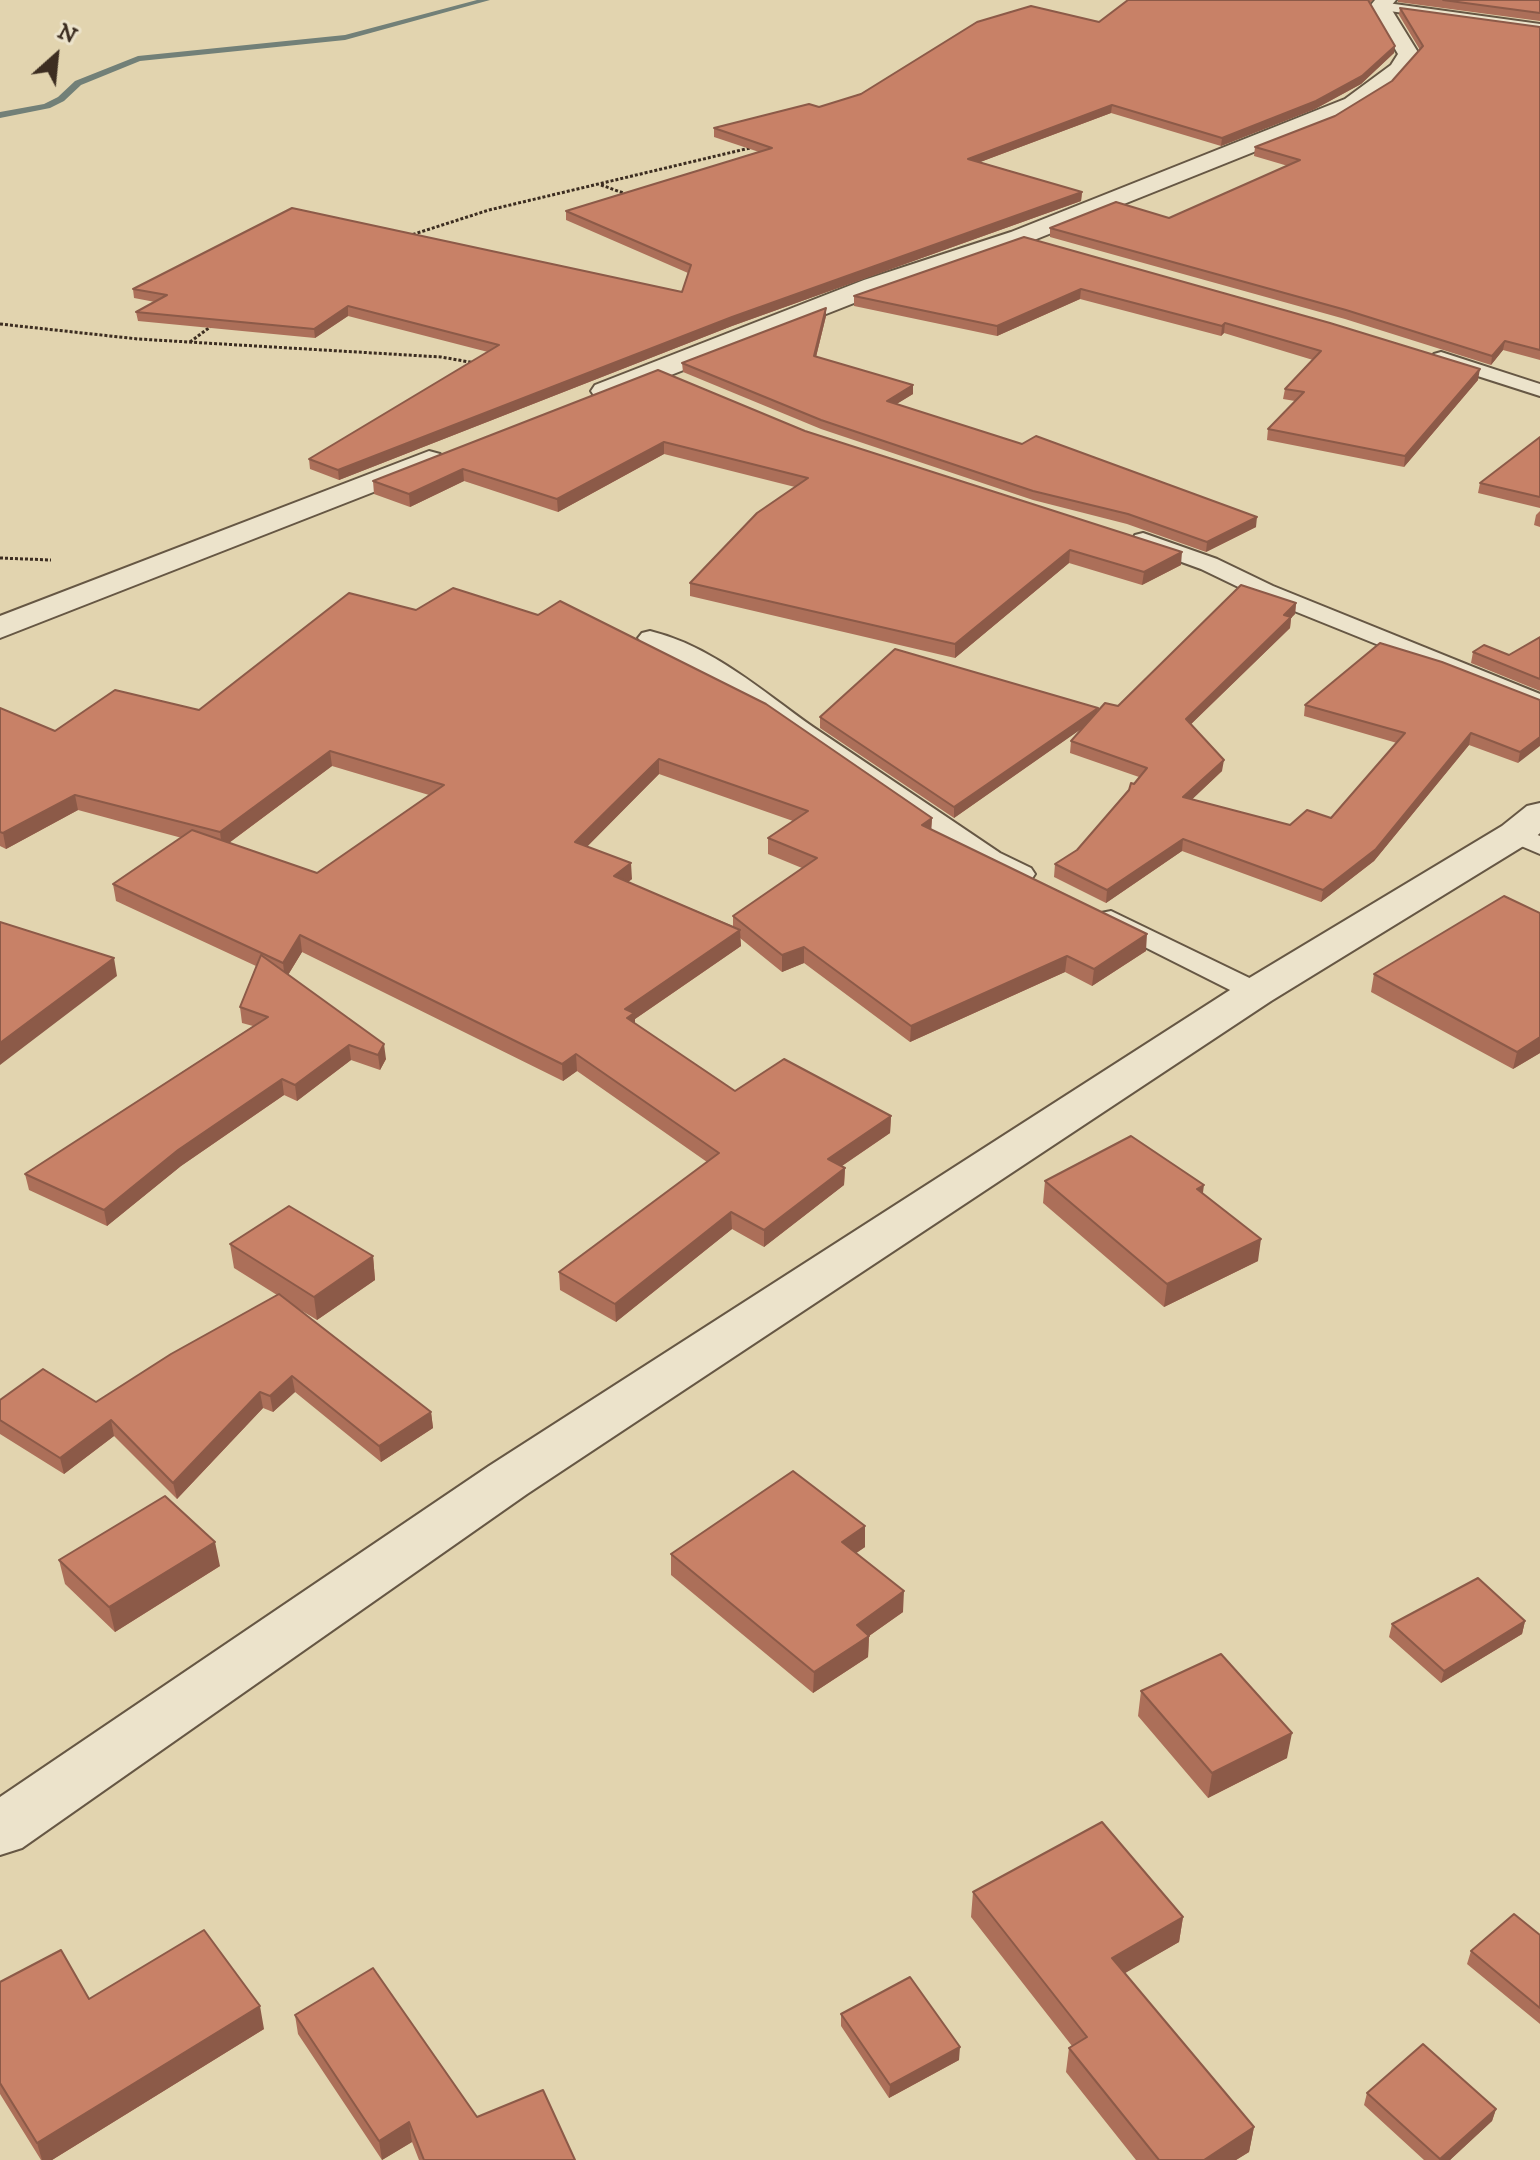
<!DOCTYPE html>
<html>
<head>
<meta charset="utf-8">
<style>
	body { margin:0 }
	#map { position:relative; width:1540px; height:2160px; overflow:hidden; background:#e2d4af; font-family:"IM FELL DW Pica",serif }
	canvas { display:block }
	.north { position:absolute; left:16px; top:16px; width:80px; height:80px; -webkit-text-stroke:6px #ece3cb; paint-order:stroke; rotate:27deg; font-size:22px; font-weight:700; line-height:32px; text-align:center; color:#3c2d21 }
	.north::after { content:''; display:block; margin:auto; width:28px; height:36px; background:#3c2d21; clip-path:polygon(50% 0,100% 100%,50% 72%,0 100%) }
</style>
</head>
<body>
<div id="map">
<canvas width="1540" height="2160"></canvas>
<div class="north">N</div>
</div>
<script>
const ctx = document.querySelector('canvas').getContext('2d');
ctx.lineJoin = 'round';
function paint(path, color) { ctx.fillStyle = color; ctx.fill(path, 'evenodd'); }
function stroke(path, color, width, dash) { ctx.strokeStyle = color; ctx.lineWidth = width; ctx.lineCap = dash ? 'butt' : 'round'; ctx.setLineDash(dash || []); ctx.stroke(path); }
paint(new Path2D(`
	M 477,0 L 490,0 L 345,40 L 140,61 L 81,85 L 64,101 L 50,108 L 0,118 L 0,112 L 44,104 L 58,97 L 75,81 L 138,56 L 345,35 Z`), '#728078');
const lane = new Path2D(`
	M 1380,2 L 1540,24 L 1540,32 L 1375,9 L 1373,6 Z
	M 1441,352 L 1540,384 L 1540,396 L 1434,362 L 1432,358 L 1434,354 Z
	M 1143,533 L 1217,559 L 1273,586 L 1540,694 L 1540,710 L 1257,596 L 1201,569 L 1135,545 L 1132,540 L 1135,535 Z
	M 650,631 C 712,646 762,691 813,727 C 875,769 938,811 1000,853 L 1031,868 L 1035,874 L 1031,880 L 1013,880 L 982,865 L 791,734 L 739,694 L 642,643 L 638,638 L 642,633 Z
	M 1516,826 L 1540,836 L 1540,854 L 1507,840 L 1503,834 L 1507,828 Z
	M 1111,911 L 1266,986 L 1270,992 L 1266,998 L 1256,1001 L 1246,998 L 1101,925 L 1097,919 L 1101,913 Z`);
const street = new Path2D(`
	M 1375,0 L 1396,0 L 1390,7 L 1419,54 L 1405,73 L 1361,109 L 1029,242 L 882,292 L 615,397 L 605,400 L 595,397 L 591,391 L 595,385 L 864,280 L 1011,232 L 1345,99 L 1391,65 L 1398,54 L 1370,6 Z
	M 429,451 L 440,454 L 444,460 L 440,466 L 0,638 L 0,616 Z
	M 1540,803 L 1540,833 L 1530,842 L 1271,1001 L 527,1494 L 22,1848 L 0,1855 L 0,1797 L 489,1466 L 1241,983 L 1502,826 L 1527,806 Z`);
stroke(lane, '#665744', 4);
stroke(street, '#665744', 4);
stroke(new Path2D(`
	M 601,185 L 629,195
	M 408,236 L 489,210 L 754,147
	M 0,324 L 138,339 L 441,357 L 475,363
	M 190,342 L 214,324
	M 0,558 L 51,560`), '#3c2d21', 3, [3, 2]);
paint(lane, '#ece3cb');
paint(street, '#ece3cb');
paint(new Path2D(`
	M 1128,0 L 1373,0 L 1370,3 L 1394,53 L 1361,84 L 1315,109 L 1221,146 L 1111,113 L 980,162 L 1082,192 L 1081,201 L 732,326 L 339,480 L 310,469 L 309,459 L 488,352 L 348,316 L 315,338 L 138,321 L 136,312 L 155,302 L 134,298 L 133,289 L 682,292 L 688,273 L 566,220 L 566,211 L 759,152 L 714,137 L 714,128 L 819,107 L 1099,22 Z
	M 1398,0 L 1540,0 L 1540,21 L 1398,2 Z
	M 1400,8 L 1540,27 L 1540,360 L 1503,350 L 1491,365 L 1345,319 L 1050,237 L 1050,228 L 1169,218 L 1288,166 L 1254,156 L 1255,147 L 1335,116 L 1392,81 L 1420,50 L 1399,15 Z
	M 1024,237 L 1478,380 L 1404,467 L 1267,440 L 1268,429 L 1295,401 L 1283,399 L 1285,389 L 1313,360 L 1224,333 L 1221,336 L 1080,299 L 997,336 L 854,306 L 854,296 Z
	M 826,308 L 826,316 L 816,357 L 913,385 L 913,394 L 896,404 L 1256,527 L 1206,552 L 1127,524 L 1033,500 L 821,429 L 683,372 L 682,363 Z
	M 658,370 L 805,431 L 1181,565 L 1142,585 L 1069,563 L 955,658 L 690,596 L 690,583 L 795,487 L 664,454 L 558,512 L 464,481 L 410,507 L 374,494 L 373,481 Z
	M 1540,437 L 1540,508 L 1478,493 L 1480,483 Z
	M 1540,511 L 1540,527 L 1534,525 L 1536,515 Z
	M 349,593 L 932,818 L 931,829 L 1146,951 L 1092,986 L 1065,972 L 910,1042 L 804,963 L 782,972 L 740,938 L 741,946 L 635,1019 L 635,1024 L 735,1091 L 891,1116 L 890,1133 L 842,1166 L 845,1168 L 844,1185 L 764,1247 L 732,1229 L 616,1322 L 560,1290 L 559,1272 L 707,1162 L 577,1071 L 563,1081 L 302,952 L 288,975 L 386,1059 L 380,1070 L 351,1060 L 297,1101 L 284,1095 L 181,1166 L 107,1226 L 29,1190 L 25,1174 L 253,1026 L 242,1023 L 240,1007 L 256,966 L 116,901 L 113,884 L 182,838 L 78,810 L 6,849 L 0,846 L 0,708 L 55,731 L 199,710 ZM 332,766 L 429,795 L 317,873 L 229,843 ZM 659,774 L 793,821 L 768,838 L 768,854 L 802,868 L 733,916 L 733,926 L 628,882 L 632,879 L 587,846 Z
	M 1296,603 L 1295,614 L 1291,618 L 1290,628 L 1191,724 L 1222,771 L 1192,799 L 1290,825 L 1331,818 L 1397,743 L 1304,716 L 1305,705 L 1540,700 L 1518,763 L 1469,745 L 1374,861 L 1321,902 L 1182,851 L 1106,903 L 1054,877 L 1055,864 L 1077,850 L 1139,777 L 1070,753 L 1071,741 L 1082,728 L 954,818 L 820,728 L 820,717 L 1097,711 L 1118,706 Z
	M 1540,638 L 1540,691 L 1471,663 L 1473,652 L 1509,655 Z
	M 1540,913 L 1540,1053 L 1513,1069 L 1371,992 L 1374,974 Z
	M 1045,1181 L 1258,1261 L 1164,1307 L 1043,1203 Z
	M 230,1244 L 373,1256 L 375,1280 L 317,1320 L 294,1306 L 431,1412 L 433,1428 L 381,1462 L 295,1392 L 273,1412 L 263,1408 L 177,1499 L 114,1436 L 64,1474 L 0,1434 L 0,1400 L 96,1402 L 277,1295 L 234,1268 Z
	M 865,1526 L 865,1547 L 856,1553 L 903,1612 L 869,1636 L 868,1657 L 813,1693 L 671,1575 L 671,1554 Z
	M 59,1560 L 220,1566 L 115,1632 L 65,1584 Z
	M 1525,1621 L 1522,1634 L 1441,1683 L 1389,1637 L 1392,1624 Z
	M 1141,1691 L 1287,1758 L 1208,1798 L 1138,1716 Z
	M 973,1892 L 1183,1917 L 1179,1942 L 1124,1973 L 1254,2127 L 1249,2152 L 1236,2160 L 1136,2160 L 1066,2072 L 1069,2048 L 1072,2046 L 971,1917 Z
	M 1540,1935 L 1540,2024 L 1467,1964 L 1471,1951 Z
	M 0,1982 L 89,1999 L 264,2029 L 52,2160 L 41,2160 L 0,2094 Z
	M 841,2014 L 959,2060 L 889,2098 L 841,2026 Z
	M 295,2015 L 477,2117 L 575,2160 L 419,2160 L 412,2142 L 382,2160 L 298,2034 Z
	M 1367,2093 L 1496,2109 L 1492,2121 L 1450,2160 L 1424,2160 L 1364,2105 Z`), '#ac6f59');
paint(new Path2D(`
	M 1395,46 L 1394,53 L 1361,84 L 1315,109 L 1221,146 L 1222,138 Z
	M 1112,105 L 1111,113 L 967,167 L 968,159 Z
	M 1082,192 L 1081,201 L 732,326 L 339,480 L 338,470 L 732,317 Z
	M 1081,289 L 1080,299 L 997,336 L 997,326 Z
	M 348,306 L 348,316 L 315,338 L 314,329 Z
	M 826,308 L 826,316 L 814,365 L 814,356 Z
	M 1225,323 L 1224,333 L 1221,336 L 1222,326 Z
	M 1505,341 L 1503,350 L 1491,365 L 1492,356 Z
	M 1480,369 L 1478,380 L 1404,467 L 1405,456 Z
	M 913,385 L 913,394 L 887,410 L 887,401 Z
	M 664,442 L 664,454 L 558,512 L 557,499 Z
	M 463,469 L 464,481 L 410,507 L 409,494 Z
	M 1257,517 L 1256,527 L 1206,552 L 1207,542 Z
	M 1070,550 L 1069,563 L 955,658 L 955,644 Z
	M 1182,552 L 1181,565 L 1142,585 L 1144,572 Z
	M 1296,603 L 1295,614 L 1291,618 L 1290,628 L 1185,730 L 1186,719 Z
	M 1098,708 L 1097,718 L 954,818 L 954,807 Z
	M 1471,733 L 1469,745 L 1374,861 L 1321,902 L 1323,890 Z
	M 1540,737 L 1540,746 L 1518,763 L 1520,752 Z
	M 330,751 L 332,766 L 222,848 L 220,832 Z
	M 659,759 L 659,774 L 576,858 L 575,842 Z
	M 1224,760 L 1222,771 L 1182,809 L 1183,797 Z
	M 75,795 L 78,810 L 6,849 L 3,833 Z
	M 932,818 L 931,834 L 922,825 Z
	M 1183,839 L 1182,851 L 1106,903 L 1107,890 Z
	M 631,863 L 632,879 L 615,892 L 614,876 Z
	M 740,930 L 741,946 L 635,1019 L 635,1030 L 627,1025 L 625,1009 Z
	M 1147,934 L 1146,951 L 1092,986 L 1094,969 Z
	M 300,935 L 302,952 L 285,980 L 283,963 Z
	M 804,947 L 804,963 L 782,972 L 782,955 Z
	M 1067,956 L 1065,972 L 910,1042 L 911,1026 Z
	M 114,958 L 117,976 L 0,1065 L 0,1043 Z
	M 1540,1037 L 1540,1053 L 1513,1069 L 1517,1052 Z
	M 384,1044 L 386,1059 L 380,1070 L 378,1055 Z
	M 349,1045 L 351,1060 L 297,1101 L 295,1085 Z
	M 576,1054 L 577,1071 L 563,1081 L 562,1064 Z
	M 282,1079 L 284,1095 L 181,1166 L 107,1226 L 104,1210 L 178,1150 Z
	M 891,1116 L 890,1133 L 827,1176 L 828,1159 Z
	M 845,1168 L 844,1185 L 764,1247 L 764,1230 Z
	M 1204,1185 L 1201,1207 L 1197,1189 Z
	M 731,1212 L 732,1229 L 616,1322 L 615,1304 Z
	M 1261,1239 L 1258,1261 L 1164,1307 L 1167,1284 Z
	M 373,1256 L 375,1280 L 317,1320 L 314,1297 Z
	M 292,1376 L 295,1392 L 273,1412 L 270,1396 Z
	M 260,1392 L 263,1408 L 177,1499 L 173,1483 Z
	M 431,1412 L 433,1428 L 381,1462 L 379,1446 Z
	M 111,1420 L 114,1436 L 64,1474 L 60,1458 Z
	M 865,1526 L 865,1547 L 842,1563 L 842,1542 Z
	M 215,1542 L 220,1566 L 115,1632 L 109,1607 Z
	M 904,1591 L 903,1612 L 869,1636 L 868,1657 L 813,1693 L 814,1672 L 857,1625 Z
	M 1525,1621 L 1522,1634 L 1441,1683 L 1444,1671 Z
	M 1292,1733 L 1287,1758 L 1208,1798 L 1212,1773 Z
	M 1183,1917 L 1179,1942 L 1108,1983 L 1112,1958 Z
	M 260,2006 L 264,2029 L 52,2160 L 42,2160 L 37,2143 Z
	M 960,2047 L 959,2060 L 889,2098 L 890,2085 Z
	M 1496,2109 L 1492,2121 L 1450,2160 L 1440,2160 Z
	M 409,2122 L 412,2142 L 382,2160 L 379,2141 Z
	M 1254,2127 L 1249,2152 L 1236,2160 L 1204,2160 Z`), '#8c5a48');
const building = new Path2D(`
	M 1128,0 L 1368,0 L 1395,46 L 1362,76 L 1316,101 L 1222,138 L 1112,105 L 968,159 L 1082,192 L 732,317 L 338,470 L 309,459 L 499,345 L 348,306 L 314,329 L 136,312 L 167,295 L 133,289 L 292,208 L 682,292 L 691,265 L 566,211 L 772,148 L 714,128 L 809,104 L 819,107 L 861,94 L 977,22 L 1031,6 L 1099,22 Z
	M 1443,0 L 1540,0 L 1540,13 Z
	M 1400,8 L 1540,27 L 1540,350 L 1505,341 L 1492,356 L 1346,310 L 1050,228 L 1116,202 L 1169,218 L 1300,160 L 1255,147 L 1335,116 L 1392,81 L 1423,46 Z
	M 1024,237 L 1330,323 L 1480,369 L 1405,456 L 1268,429 L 1304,392 L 1285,389 L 1321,351 L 1225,323 L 1222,326 L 1081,289 L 997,326 L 854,296 Z
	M 826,308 L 814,356 L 913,385 L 887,401 L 1022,444 L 1036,436 L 1257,517 L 1207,542 L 1128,514 L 1033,491 L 821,420 L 682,363 Z
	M 658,370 L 805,431 L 1182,552 L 1144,572 L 1070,550 L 955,644 L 690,583 L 757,513 L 808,478 L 664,442 L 557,499 L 463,469 L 409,494 L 373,481 Z
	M 1540,437 L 1540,497 L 1480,483 Z
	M 1241,585 L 1296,603 L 1284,615 L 1291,617 L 1186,719 L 1224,760 L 1183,797 L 1290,825 L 1307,810 L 1331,818 L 1405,733 L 1305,705 L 1380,643 L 1442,662 L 1540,700 L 1540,737 L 1520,752 L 1471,733 L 1376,849 L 1323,890 L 1183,839 L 1107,890 L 1055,864 L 1077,850 L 1129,790 L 1131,783 L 1134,784 L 1147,768 L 1071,741 L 1105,703 L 1118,706 Z
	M 453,588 L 538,615 L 560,601 L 766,704 L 932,818 L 922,825 L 1147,934 L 1094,969 L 1067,956 L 911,1026 L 804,947 L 782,955 L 733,916 L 817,858 L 768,838 L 808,811 L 659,759 L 575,842 L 631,863 L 614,876 L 740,930 L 625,1009 L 634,1013 L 627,1018 L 735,1091 L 784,1059 L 891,1116 L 828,1159 L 845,1168 L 764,1230 L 731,1212 L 615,1304 L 559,1272 L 719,1153 L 576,1054 L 562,1064 L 300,935 L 283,963 L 113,884 L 192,830 L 317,873 L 444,785 L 330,751 L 220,832 L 75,795 L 3,833 L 0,832 L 0,708 L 55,731 L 115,690 L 199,710 L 349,593 L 416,610 Z
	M 1540,637 L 1540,679 L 1473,652 L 1484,645 L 1509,655 Z
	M 895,649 L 1098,708 L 954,807 L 820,717 Z
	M 1504,896 L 1540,913 L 1540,1037 L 1517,1052 L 1374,974 Z
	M 0,922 L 114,958 L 0,1043 Z
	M 261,955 L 384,1044 L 378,1055 L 349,1045 L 295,1085 L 282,1079 L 178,1150 L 104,1210 L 25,1174 L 268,1017 L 240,1007 Z
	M 1131,1136 L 1204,1185 L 1197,1189 L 1261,1239 L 1167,1284 L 1045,1181 Z
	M 289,1206 L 373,1256 L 314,1297 L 230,1244 Z
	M 279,1294 L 431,1412 L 379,1446 L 292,1376 L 270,1396 L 260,1392 L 173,1483 L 111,1420 L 60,1458 L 0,1420 L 0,1400 L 43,1369 L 96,1402 L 171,1354 Z
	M 793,1471 L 865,1526 L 842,1542 L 904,1591 L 857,1625 L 869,1636 L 814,1672 L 671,1554 Z
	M 165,1496 L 215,1542 L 109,1607 L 59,1560 Z
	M 1478,1578 L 1525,1621 L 1444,1671 L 1392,1624 Z
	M 1221,1654 L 1292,1733 L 1212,1773 L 1141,1691 Z
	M 1102,1822 L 1183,1917 L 1112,1958 L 1254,2127 L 1204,2160 L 1159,2160 L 1069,2048 L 1087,2037 L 973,1892 Z
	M 1514,1914 L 1540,1935 L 1540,2008 L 1471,1951 Z
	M 204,1930 L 260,2006 L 37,2143 L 0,2083 L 0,1982 L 61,1950 L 89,1999 Z
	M 373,1968 L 477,2117 L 543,2090 L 575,2160 L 424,2160 L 409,2122 L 379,2141 L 295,2015 Z
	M 910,1977 L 960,2047 L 890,2085 L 841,2014 Z
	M 1423,2044 L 1496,2109 L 1440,2159 L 1367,2093 Z`);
paint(building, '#c88167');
stroke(building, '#8c5a48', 2);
</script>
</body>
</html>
